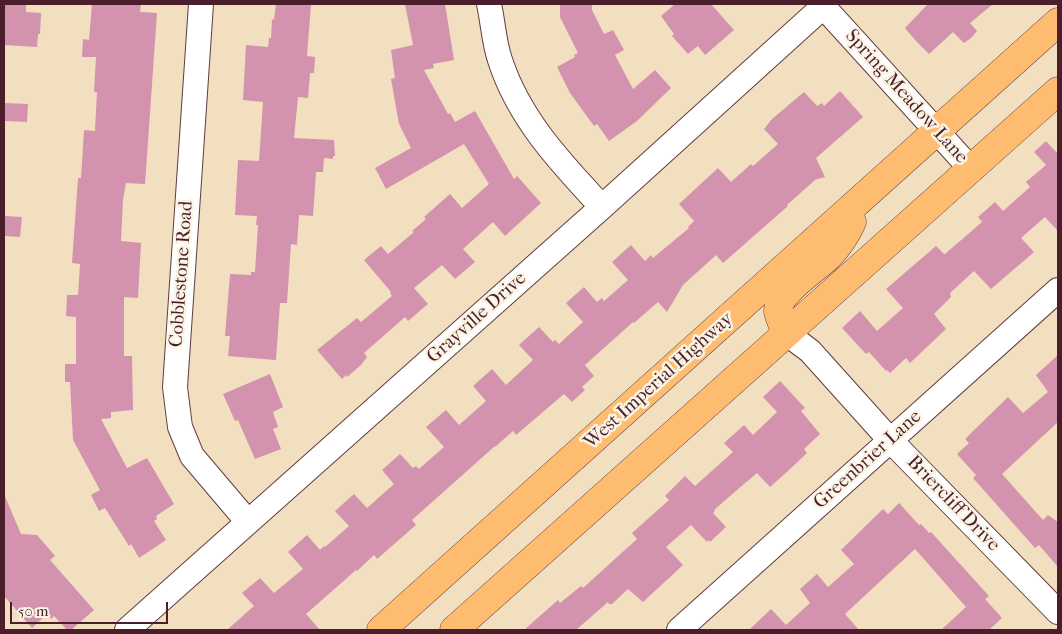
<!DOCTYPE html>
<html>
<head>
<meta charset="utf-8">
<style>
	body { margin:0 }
	#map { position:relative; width:1062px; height:634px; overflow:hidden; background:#f2dfc0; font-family:"IM FELL French Canon",serif }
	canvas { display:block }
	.frame { position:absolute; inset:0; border:5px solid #4a1f2b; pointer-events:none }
	.scale { position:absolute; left:10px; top:602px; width:158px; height:22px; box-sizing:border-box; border:2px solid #4a1f2b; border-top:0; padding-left:6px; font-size:15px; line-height:18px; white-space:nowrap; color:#4a1f2b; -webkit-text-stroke:4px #fcf5e5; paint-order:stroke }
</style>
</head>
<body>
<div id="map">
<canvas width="1062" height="634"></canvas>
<div class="frame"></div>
<div class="scale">50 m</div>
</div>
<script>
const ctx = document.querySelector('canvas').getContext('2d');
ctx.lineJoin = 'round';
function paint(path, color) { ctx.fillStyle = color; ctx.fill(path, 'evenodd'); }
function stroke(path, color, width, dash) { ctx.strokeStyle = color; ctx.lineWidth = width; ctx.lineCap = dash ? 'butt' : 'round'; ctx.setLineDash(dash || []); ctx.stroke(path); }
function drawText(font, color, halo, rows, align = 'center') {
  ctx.font = font + ' "IM FELL French Canon",serif'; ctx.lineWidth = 5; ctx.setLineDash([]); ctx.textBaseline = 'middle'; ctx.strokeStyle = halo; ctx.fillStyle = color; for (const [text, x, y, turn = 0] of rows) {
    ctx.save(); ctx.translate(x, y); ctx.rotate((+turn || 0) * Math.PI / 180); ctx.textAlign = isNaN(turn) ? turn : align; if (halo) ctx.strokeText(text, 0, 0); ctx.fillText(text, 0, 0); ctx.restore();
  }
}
paint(new Path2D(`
	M 4,4 L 26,4 L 26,12 L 41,13 L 40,34 L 38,34 L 37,47 L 4,45 Z
	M 92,4 L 141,4 L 140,12 L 157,13 L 145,184 L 126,183 L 123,200 L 121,241 L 141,243 L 138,298 L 124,297 L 124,356 L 132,356 L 133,410 L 111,412 L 111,418 L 101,419 L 127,468 L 147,458 L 174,504 L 156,516 L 157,519 L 154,521 L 166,540 L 139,558 L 131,544 L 129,546 L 105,508 L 99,511 L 91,495 L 100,490 L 73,440 L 70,382 L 65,382 L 65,364 L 76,364 L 76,317 L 66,316 L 67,295 L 78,295 L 80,264 L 72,263 L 78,178 L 81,178 L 84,130 L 95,131 L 97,92 L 94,92 L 96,57 L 82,57 L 83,39 L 89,40 Z
	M 276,4 L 311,4 L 307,56 L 315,57 L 314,73 L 310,73 L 308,98 L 298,97 L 294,138 L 334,140 L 335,156 L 333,156 L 333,159 L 324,158 L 323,172 L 316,172 L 313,216 L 299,215 L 297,245 L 291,244 L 287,303 L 280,303 L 276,360 L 228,356 L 230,336 L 225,336 L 230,274 L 251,275 L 251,272 L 255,272 L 258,225 L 256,225 L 257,216 L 235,215 L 238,160 L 259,161 L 263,102 L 243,100 L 246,45 L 268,47 L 269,38 L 271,38 L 272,19 L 274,20 Z
	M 405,4 L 445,4 L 454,60 L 433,64 L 434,68 L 424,70 L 448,114 L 450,113 L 455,122 L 475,111 L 514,179 L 517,176 L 519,178 L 541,203 L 505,236 L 493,222 L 463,249 L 475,262 L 455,279 L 442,265 L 414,288 L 428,304 L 408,321 L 405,317 L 364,353 L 367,357 L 361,365 L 347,377 L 346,375 L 342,379 L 317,350 L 357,318 L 361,322 L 392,296 L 390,293 L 391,292 L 364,260 L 381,246 L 388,254 L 414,232 L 412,231 L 426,219 L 424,217 L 450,194 L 462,208 L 489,184 L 464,144 L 386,189 L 375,168 L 411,148 L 399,124 L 391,79 L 395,78 L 391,50 L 413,45 Z
	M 560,4 L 592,4 L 592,10 L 604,34 L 613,30 L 624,50 L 615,55 L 633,89 L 655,70 L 671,88 L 637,121 L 609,141 L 597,124 L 594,126 L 570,93 L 557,67 L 575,57 L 574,55 L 578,53 L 560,17 Z
	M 675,4 L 711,4 L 734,30 L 705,55 L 698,46 L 688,54 L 672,36 L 674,34 L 661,16 Z
	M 928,4 L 993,4 L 970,23 L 977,31 L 971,38 L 964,43 L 953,32 L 929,54 L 916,41 L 905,28 Z
	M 840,91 L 863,117 L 816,158 L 825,177 L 815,180 L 787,205 L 788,206 L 723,263 L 716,255 L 683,285 L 667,312 L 658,302 L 634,323 L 633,322 L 585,365 L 594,376 L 582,387 L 585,390 L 572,402 L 564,394 L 516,435 L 513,431 L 495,447 L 495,446 L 412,520 L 416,525 L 377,559 L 374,555 L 357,571 L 356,570 L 306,614 L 320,630 L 227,630 L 254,606 L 242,593 L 260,578 L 274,593 L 303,569 L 288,552 L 307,535 L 320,550 L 324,546 L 325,547 L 349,526 L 335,511 L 354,494 L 367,508 L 394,484 L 382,470 L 400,454 L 413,468 L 416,466 L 419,469 L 444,447 L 426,427 L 446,410 L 459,425 L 486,401 L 473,386 L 492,369 L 506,385 L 533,360 L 519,345 L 539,327 L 553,342 L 555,340 L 559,344 L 583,322 L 566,303 L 584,287 L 597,302 L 602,298 L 604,301 L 628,280 L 612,262 L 631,245 L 645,261 L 651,255 L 653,258 L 689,228 L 688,227 L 694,221 L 679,204 L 718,168 L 731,182 L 751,164 L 753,166 L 778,144 L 764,129 L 772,119 L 804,92 L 817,106 L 822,103 L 824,106 Z
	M 4,103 L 28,104 L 27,122 L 4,121 Z
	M 1046,141 L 1058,154 L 1058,231 L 1045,217 L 1021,238 L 1034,252 L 991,289 L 974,271 L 950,293 L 951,297 L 934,314 L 946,329 L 910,363 L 906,358 L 890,373 L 887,370 L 886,371 L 869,352 L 866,354 L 842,328 L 860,311 L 877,331 L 903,308 L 886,289 L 936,246 L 944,254 L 945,254 L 982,222 L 978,217 L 995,202 L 1003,211 L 1030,187 L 1026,182 L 1046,165 L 1034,152 Z
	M 4,216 L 22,217 L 20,237 L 4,236 Z
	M 1058,355 L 1058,422 L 1002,474 L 1043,520 L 1048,515 L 1058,522 L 1058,567 L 1039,545 L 1035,548 L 973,478 L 976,475 L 957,454 L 969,443 L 965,439 L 1008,397 L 1023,413 L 1048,392 L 1036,375 Z
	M 270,374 L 283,407 L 273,412 L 278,427 L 273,429 L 281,449 L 255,459 L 238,420 L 235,421 L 223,394 Z
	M 780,381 L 805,408 L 801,411 L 820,434 L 804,449 L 807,453 L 788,471 L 770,487 L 757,473 L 737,490 L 714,510 L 715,511 L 713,513 L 726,527 L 710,542 L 709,540 L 707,542 L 691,525 L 666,547 L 683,565 L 643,602 L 628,589 L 612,604 L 609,604 L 608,602 L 576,630 L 524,630 L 558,600 L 560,603 L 581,586 L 583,588 L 637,539 L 632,533 L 669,500 L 665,496 L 685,476 L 695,486 L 733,452 L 724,443 L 744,425 L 753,435 L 777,412 L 763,397 Z
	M 4,494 L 21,534 L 37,535 L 55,556 L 50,560 L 94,610 L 71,630 L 67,630 L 54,616 L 51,619 L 47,614 L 32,628 L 4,596 Z
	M 899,503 L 919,525 L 921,524 L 929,533 L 931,532 L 989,596 L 985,599 L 1002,618 L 989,630 L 941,630 L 966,607 L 915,549 L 845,614 L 859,630 L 749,630 L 771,609 L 786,625 L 810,603 L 800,589 L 817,574 L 828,587 L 854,564 L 841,550 L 883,509 L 888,514 Z`), '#d392ae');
const minor = new Path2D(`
	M 201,4 L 175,387 L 180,427 L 192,456 L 248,522
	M 489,4 C 493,22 494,43 500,60 C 519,119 561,163 602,207
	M 821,4 L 971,169
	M 786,333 L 810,351 L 890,440 L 1058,612
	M 127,630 L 602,207 L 826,4
	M 679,630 L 1058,290`);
const primary = new Path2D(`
	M 786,333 C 784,327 779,318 778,311 C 778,293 815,269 828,257 C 838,247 846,235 852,222
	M 381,630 L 1058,22
	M 454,630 L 1058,91`);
stroke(minor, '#633c41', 26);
stroke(primary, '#633c41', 29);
stroke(minor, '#fff', 24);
stroke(primary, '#fdbc70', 28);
drawText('19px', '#4a1f2b', '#fcf5e5', [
	["Spring Meadow Lane",906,97,48],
	["Cobblestone Road",182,274,-86],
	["Grayville Drive",477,318,-42],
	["West Imperial Highway",659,381,-42],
	["Greenbrier Lane",868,460,-42],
	["Briercliff Drive",953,504,46]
]);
</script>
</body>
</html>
